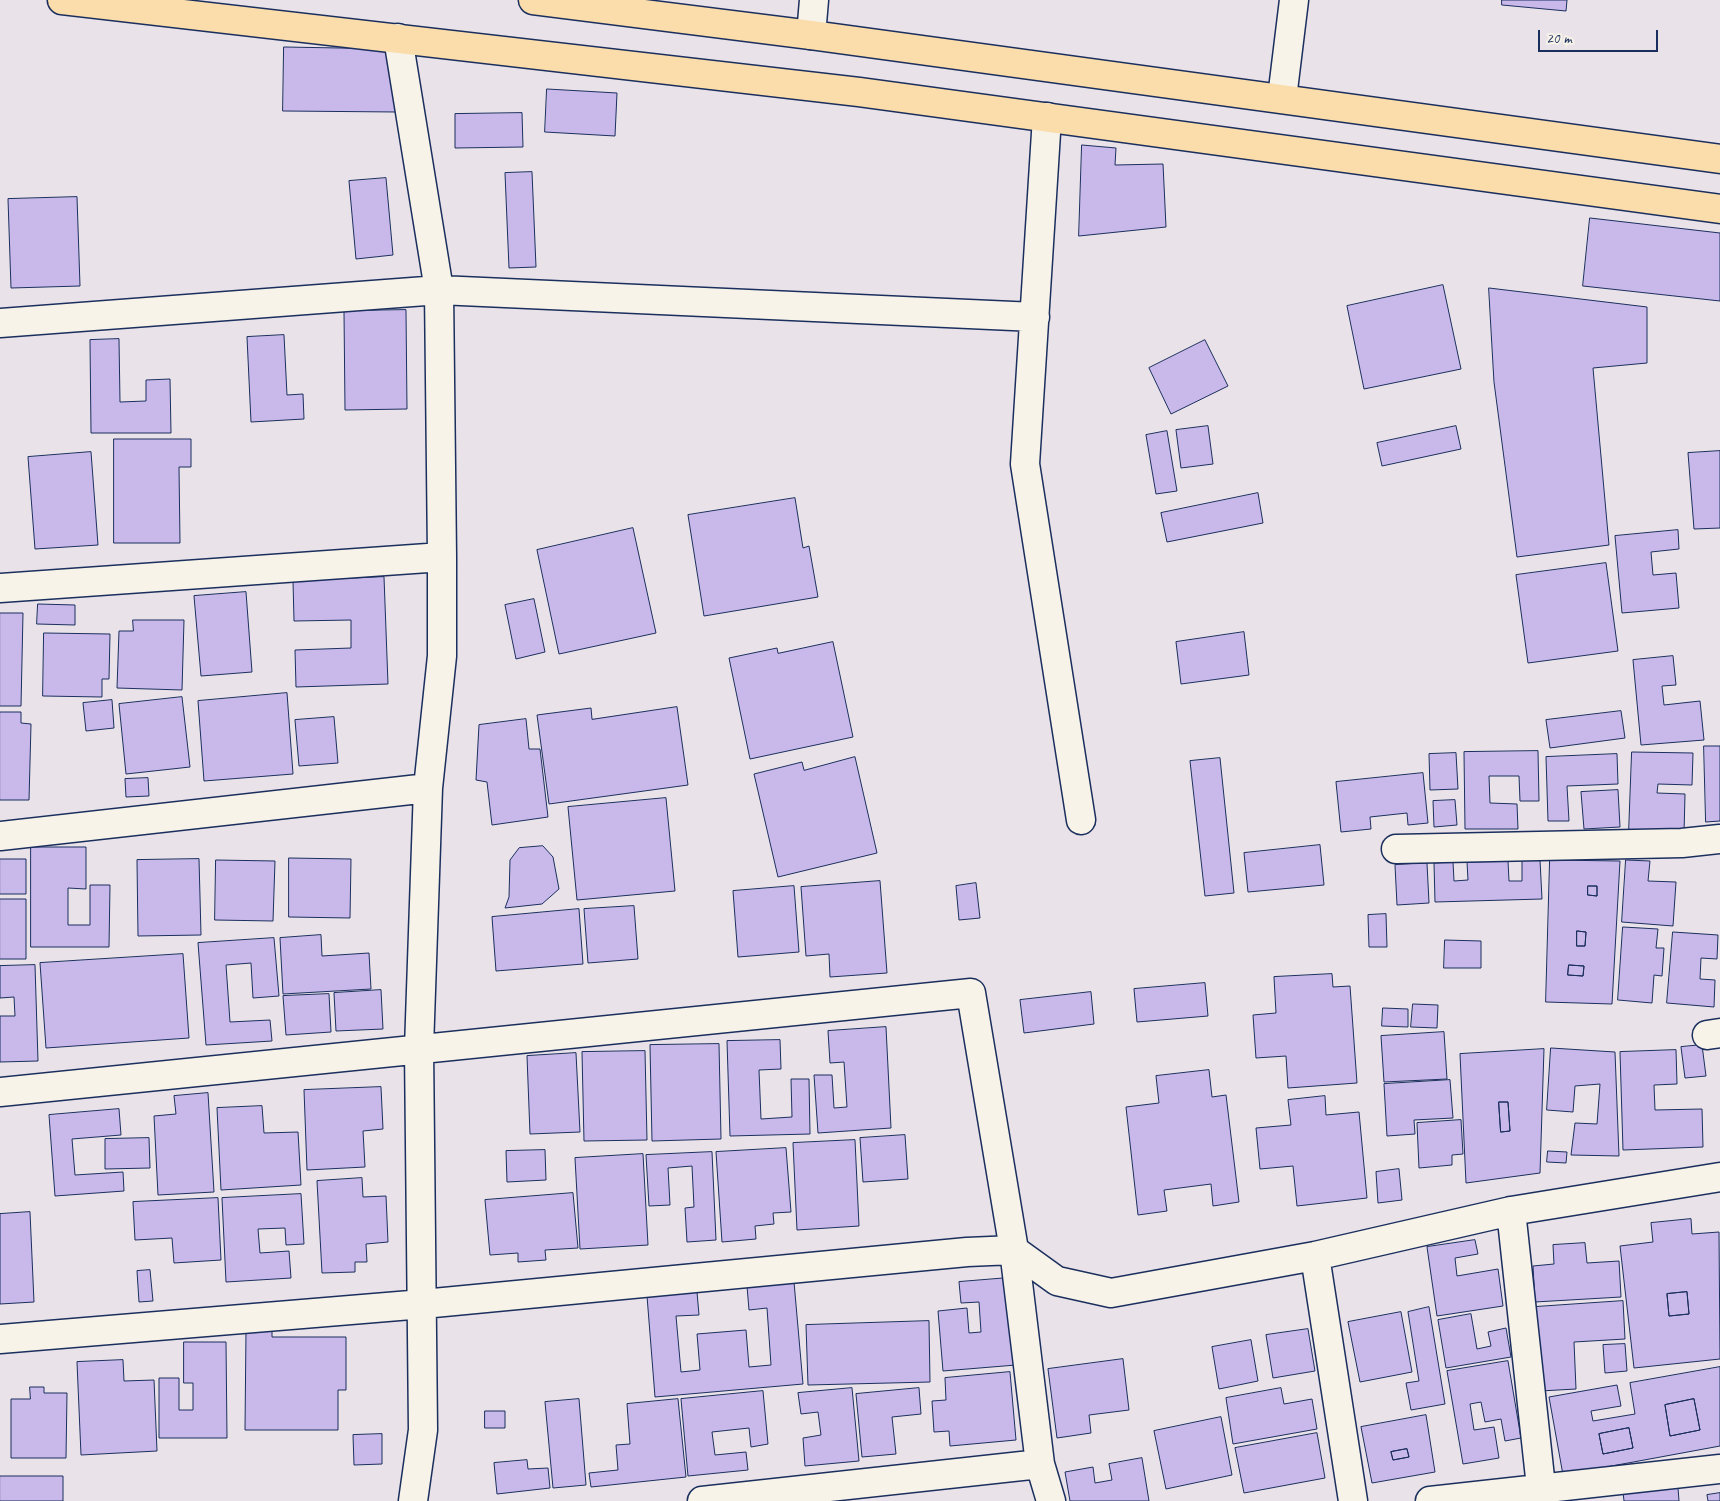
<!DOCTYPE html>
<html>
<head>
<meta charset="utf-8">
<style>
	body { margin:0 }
	#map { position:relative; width:1720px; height:1501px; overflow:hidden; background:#e9e2e9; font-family:Caveat,sans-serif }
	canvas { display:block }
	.scale { position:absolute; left:1538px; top:30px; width:120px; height:22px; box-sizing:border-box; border:2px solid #1b2f5e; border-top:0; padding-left:6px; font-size:15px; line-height:18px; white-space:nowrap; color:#1b2f5e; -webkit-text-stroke:4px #f7f3e8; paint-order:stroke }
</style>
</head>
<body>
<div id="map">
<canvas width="1720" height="1501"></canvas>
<div class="scale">20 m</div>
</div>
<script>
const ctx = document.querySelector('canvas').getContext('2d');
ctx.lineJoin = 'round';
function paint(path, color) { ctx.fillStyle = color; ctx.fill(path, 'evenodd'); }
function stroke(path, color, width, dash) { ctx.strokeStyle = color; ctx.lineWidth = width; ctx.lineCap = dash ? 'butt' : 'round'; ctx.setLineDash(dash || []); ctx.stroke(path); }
const building = new Path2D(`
	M 1502,0 L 1567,0 L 1566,11 L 1502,5 Z
	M 284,47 L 397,49 L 397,112 L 283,111 Z
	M 547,89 L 617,93 L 615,136 L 545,132 Z
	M 522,113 L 523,147 L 455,148 L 455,114 Z
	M 1082,145 L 1116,148 L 1115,165 L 1163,164 L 1166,227 L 1079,236 Z
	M 532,172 L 536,267 L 509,268 L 505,173 Z
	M 386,178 L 393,255 L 356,259 L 349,181 Z
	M 77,197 L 80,286 L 11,288 L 8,199 Z
	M 1590,218 L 1720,233 L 1720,301 L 1583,286 Z
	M 1443,285 L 1461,369 L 1364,389 L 1347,306 Z
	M 1489,288 L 1647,307 L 1647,363 L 1593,368 L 1609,545 L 1517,557 L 1494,382 Z
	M 406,310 L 407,409 L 345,410 L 344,311 Z
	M 284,335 L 287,395 L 303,394 L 304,419 L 251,422 L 247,337 Z
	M 119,339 L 120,402 L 146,401 L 146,380 L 170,379 L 171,433 L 91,433 L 90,340 Z
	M 1205,340 L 1228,386 L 1171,414 L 1149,368 Z
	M 1208,426 L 1213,464 L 1181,468 L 1176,430 Z
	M 1456,426 L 1461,449 L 1382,466 L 1377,443 Z
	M 1167,431 L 1177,491 L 1156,494 L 1146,435 Z
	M 114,439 L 191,439 L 191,467 L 179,467 L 180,543 L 114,543 Z
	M 1720,451 L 1720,528 L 1694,529 L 1688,453 Z
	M 91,452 L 98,545 L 35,549 L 28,457 Z
	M 1258,493 L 1263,523 L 1167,542 L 1161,513 Z
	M 795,498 L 803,548 L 809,546 L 818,597 L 704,616 L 688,515 Z
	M 633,528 L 656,633 L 559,654 L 537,550 Z
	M 1678,530 L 1679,549 L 1651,552 L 1653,575 L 1676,573 L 1679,608 L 1622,613 L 1615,536 Z
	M 1606,563 L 1618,651 L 1528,663 L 1516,575 Z
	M 384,577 L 388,684 L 296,687 L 295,650 L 351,648 L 351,620 L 294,621 L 293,581 Z
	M 246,592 L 252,672 L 201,676 L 194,596 Z
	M 534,599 L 545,652 L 516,659 L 505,605 Z
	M 38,604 L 75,605 L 75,625 L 37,624 Z
	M 0,613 L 23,613 L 21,706 L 0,706 Z
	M 133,620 L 184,620 L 182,690 L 117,688 L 119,631 L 133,631 Z
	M 1244,632 L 1249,675 L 1181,684 L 1176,642 Z
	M 44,633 L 110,634 L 109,679 L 102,679 L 102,697 L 43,696 Z
	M 833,642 L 853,737 L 750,759 L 729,658 L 777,648 L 778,653 Z
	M 1673,656 L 1676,685 L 1662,686 L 1664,705 L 1700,701 L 1704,740 L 1641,745 L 1633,660 Z
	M 287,693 L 293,774 L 204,781 L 198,701 Z
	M 182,697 L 190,767 L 126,774 L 119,704 Z
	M 112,700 L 114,728 L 86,731 L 83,703 Z
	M 677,707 L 688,785 L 549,804 L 537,715 L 591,708 L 592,719 Z
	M 1621,711 L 1625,738 L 1550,748 L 1546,720 Z
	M 0,712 L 21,712 L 21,723 L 31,724 L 29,800 L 0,800 Z
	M 334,717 L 338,763 L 299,766 L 295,720 Z
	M 526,719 L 529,749 L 540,749 L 548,817 L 492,825 L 487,782 L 476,780 L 479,725 Z
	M 1704,746 L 1720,746 L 1720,821 L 1706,822 Z
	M 1538,751 L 1539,801 L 1520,801 L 1519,776 L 1489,776 L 1490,803 L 1517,804 L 1518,829 L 1465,829 L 1464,752 Z
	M 1632,752 L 1693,753 L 1692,785 L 1658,784 L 1657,793 L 1685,794 L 1684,834 L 1629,832 Z
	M 1456,753 L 1458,789 L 1430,790 L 1429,754 Z
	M 1617,754 L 1618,784 L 1567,786 L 1569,821 L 1548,821 L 1546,757 Z
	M 855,757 L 877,853 L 778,877 L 754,774 L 802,762 L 804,770 Z
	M 1220,758 L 1234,893 L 1205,896 L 1190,761 Z
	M 1423,773 L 1428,823 L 1408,825 L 1407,813 L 1370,817 L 1371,829 L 1341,832 L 1336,782 Z
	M 148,778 L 149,796 L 126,797 L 125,779 Z
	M 1618,790 L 1620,827 L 1584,829 L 1581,792 Z
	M 666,798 L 675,891 L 577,900 L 568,807 Z
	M 1455,800 L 1457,825 L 1434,827 L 1433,801 Z
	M 1320,845 L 1324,885 L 1248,892 L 1244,853 Z
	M 543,846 L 553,857 L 559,889 L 542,904 L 505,908 L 509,897 L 510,860 L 519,848 Z
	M 31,847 L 86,847 L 86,889 L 68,888 L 68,925 L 90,925 L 90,885 L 110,885 L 109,947 L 31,947 Z
	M 289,858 L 351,859 L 350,918 L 289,917 Z
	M 0,859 L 26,859 L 26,894 L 0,894 Z
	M 199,859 L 201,935 L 138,936 L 137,860 Z
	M 216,860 L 275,861 L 273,921 L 215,920 Z
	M 1540,860 L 1542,899 L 1435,902 L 1434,863 L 1453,862 L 1454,881 L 1468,880 L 1467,862 L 1508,861 L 1509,881 L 1522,881 L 1522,861 Z
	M 1550,860 L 1620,861 L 1612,1004 L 1546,1002 ZM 1588,886 L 1597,886 L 1597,896 L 1588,895 ZM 1577,931 L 1586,932 L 1585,946 L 1577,946 ZM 1569,965 L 1584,966 L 1583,976 L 1568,975 Z
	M 1626,860 L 1650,861 L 1648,881 L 1676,882 L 1673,926 L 1622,922 Z
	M 1427,863 L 1429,903 L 1397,905 L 1395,865 Z
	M 880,881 L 887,973 L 830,977 L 829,954 L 806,956 L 801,887 Z
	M 976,883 L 980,918 L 959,920 L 956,886 Z
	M 794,886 L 799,952 L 738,957 L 733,891 Z
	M 1588,886 L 1597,886 L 1597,896 L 1588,895 Z
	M 0,899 L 26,899 L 26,959 L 0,959 Z
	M 634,906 L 638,959 L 588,963 L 584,909 Z
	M 579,909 L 583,964 L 496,971 L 492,917 Z
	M 1386,914 L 1387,947 L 1369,947 L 1368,915 Z
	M 1623,927 L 1658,929 L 1656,948 L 1664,948 L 1662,976 L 1654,975 L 1652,1003 L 1618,1000 Z
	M 1577,931 L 1586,932 L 1585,946 L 1577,946 Z
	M 1673,932 L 1718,935 L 1717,959 L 1701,958 L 1700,979 L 1715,980 L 1714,1007 L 1667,1003 Z
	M 321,935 L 322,956 L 369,953 L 371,989 L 283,994 L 280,938 Z
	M 274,938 L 279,996 L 253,998 L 251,963 L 226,965 L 230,1022 L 270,1020 L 272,1041 L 206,1045 L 198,943 Z
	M 1445,940 L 1481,941 L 1481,968 L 1444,968 Z
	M 183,954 L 189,1038 L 46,1048 L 40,963 Z
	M 35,965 L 38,1061 L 0,1062 L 0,1016 L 15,1016 L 14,997 L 0,998 L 0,966 Z
	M 1569,965 L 1584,966 L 1583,976 L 1568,975 Z
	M 1332,974 L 1333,987 L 1350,986 L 1357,1083 L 1288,1088 L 1286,1056 L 1256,1058 L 1253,1015 L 1276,1013 L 1274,977 Z
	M 1205,983 L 1208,1016 L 1137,1022 L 1134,989 Z
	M 381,990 L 383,1029 L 336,1031 L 334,993 Z
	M 1091,992 L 1094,1024 L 1024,1033 L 1020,1000 Z
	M 329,994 L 331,1032 L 286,1035 L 283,996 Z
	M 1413,1004 L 1438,1005 L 1437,1028 L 1411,1027 Z
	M 1383,1008 L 1408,1009 L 1408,1027 L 1382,1026 Z
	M 886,1027 L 891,1128 L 818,1133 L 814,1075 L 832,1075 L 834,1108 L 847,1107 L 844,1062 L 830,1063 L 828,1031 Z
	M 1444,1032 L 1447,1079 L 1384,1082 L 1381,1036 Z
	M 780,1040 L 781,1069 L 759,1070 L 761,1119 L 792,1117 L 791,1079 L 809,1079 L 810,1134 L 730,1136 L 727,1041 Z
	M 719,1044 L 721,1139 L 652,1141 L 650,1045 Z
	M 1702,1045 L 1706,1076 L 1685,1078 L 1681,1047 Z
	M 1551,1048 L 1615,1052 L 1619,1156 L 1571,1155 L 1575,1123 L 1597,1124 L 1600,1084 L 1575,1086 L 1573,1112 L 1547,1110 Z
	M 1544,1049 L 1540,1173 L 1466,1183 L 1460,1054 ZM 1499,1102 L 1508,1102 L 1510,1131 L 1501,1132 Z
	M 1676,1050 L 1677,1084 L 1654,1085 L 1655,1110 L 1702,1109 L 1703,1147 L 1623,1150 L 1620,1052 Z
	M 645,1051 L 647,1140 L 584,1141 L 582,1052 Z
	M 576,1053 L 580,1132 L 530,1134 L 527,1056 Z
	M 1209,1070 L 1212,1097 L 1226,1095 L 1239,1202 L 1213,1206 L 1211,1184 L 1164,1190 L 1167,1211 L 1138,1215 L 1126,1107 L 1159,1103 L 1156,1076 Z
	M 1450,1080 L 1453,1118 L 1414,1120 L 1415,1134 L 1387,1136 L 1384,1084 Z
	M 381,1087 L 383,1129 L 363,1131 L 365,1167 L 307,1170 L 304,1090 Z
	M 208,1093 L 214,1192 L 158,1195 L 154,1116 L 176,1114 L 174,1096 Z
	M 1325,1096 L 1326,1115 L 1359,1112 L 1367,1198 L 1297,1206 L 1293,1166 L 1260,1169 L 1256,1128 L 1291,1125 L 1288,1100 Z
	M 1499,1102 L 1508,1102 L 1510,1131 L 1501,1132 Z
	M 262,1106 L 264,1133 L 298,1132 L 301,1185 L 221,1190 L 217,1108 Z
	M 119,1109 L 121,1135 L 72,1139 L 75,1175 L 123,1172 L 124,1191 L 55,1196 L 49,1115 Z
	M 1461,1120 L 1463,1154 L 1452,1155 L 1452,1165 L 1419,1168 L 1417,1123 Z
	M 905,1135 L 908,1179 L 863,1182 L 860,1138 Z
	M 149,1138 L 150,1168 L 105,1169 L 105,1139 Z
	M 855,1140 L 859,1226 L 797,1230 L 793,1143 Z
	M 786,1148 L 791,1212 L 773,1213 L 774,1224 L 755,1226 L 756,1239 L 722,1242 L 716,1152 Z
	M 545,1150 L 546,1180 L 507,1182 L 506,1151 Z
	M 1548,1151 L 1567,1152 L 1566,1163 L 1547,1162 Z
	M 712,1152 L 716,1240 L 687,1242 L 685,1208 L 694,1207 L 692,1166 L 668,1168 L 670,1205 L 649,1206 L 646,1155 Z
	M 643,1154 L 648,1245 L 580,1249 L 575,1158 Z
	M 1399,1169 L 1402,1200 L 1378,1203 L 1376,1172 Z
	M 362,1178 L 363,1197 L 386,1196 L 388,1242 L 366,1244 L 367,1262 L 355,1262 L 355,1272 L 322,1273 L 317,1181 Z
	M 573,1193 L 578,1248 L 545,1250 L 546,1260 L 518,1262 L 518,1253 L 490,1255 L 485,1200 Z
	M 301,1194 L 304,1244 L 286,1245 L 285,1228 L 258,1229 L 260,1253 L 289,1251 L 291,1278 L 226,1282 L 222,1198 Z
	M 218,1198 L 221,1260 L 174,1263 L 172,1238 L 135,1240 L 133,1202 Z
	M 30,1212 L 34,1302 L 0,1304 L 0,1214 Z
	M 1691,1219 L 1692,1234 L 1719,1232 L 1720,1359 L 1634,1368 L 1620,1246 L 1653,1242 L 1651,1223 ZM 1687,1292 L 1689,1314 L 1669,1316 L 1667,1294 Z
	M 1475,1240 L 1478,1254 L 1455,1258 L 1457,1276 L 1498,1269 L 1503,1306 L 1437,1316 L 1427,1247 Z
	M 1585,1243 L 1587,1263 L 1619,1261 L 1621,1297 L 1535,1302 L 1533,1266 L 1554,1264 L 1553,1245 Z
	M 150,1270 L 153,1301 L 139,1302 L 137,1271 Z
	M 1008,1278 L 1016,1365 L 943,1371 L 938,1311 L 967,1308 L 969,1333 L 981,1332 L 979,1302 L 961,1303 L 959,1282 Z
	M 794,1282 L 803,1384 L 655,1397 L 647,1296 L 697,1292 L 699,1315 L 676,1316 L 681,1372 L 700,1370 L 697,1334 L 746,1330 L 749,1367 L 771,1365 L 767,1308 L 749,1310 L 747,1286 Z
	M 1687,1292 L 1689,1314 L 1669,1316 L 1667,1294 Z
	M 1623,1301 L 1625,1339 L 1574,1342 L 1576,1389 L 1540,1391 L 1535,1307 Z
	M 1429,1307 L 1445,1404 L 1411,1410 L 1406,1383 L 1419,1381 L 1408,1312 Z
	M 1401,1312 L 1412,1372 L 1360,1382 L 1348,1322 Z
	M 1471,1314 L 1477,1349 L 1491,1346 L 1488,1332 L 1506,1328 L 1511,1357 L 1446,1368 L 1438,1320 Z
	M 929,1321 L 930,1382 L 808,1385 L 806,1325 Z
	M 272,1329 L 272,1337 L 346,1337 L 346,1390 L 338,1390 L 338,1430 L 245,1430 L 246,1330 Z
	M 1308,1329 L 1315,1371 L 1273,1378 L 1266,1335 Z
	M 1251,1340 L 1258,1381 L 1219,1389 L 1212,1347 Z
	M 184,1342 L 226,1342 L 227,1438 L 159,1438 L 159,1378 L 179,1378 L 179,1410 L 193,1410 L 193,1383 L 184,1383 Z
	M 1625,1344 L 1627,1371 L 1605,1373 L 1603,1345 Z
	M 1123,1359 L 1129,1410 L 1089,1415 L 1091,1433 L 1057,1438 L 1048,1369 Z
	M 123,1360 L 124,1381 L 154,1380 L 157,1451 L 81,1455 L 77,1362 Z
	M 1508,1361 L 1521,1438 L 1505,1441 L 1501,1419 L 1485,1422 L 1481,1402 L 1470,1404 L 1474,1430 L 1494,1427 L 1499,1458 L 1463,1464 L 1447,1371 Z
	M 1720,1367 L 1720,1446 L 1563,1475 L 1549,1397 L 1617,1385 L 1621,1406 L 1591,1411 L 1593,1421 L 1635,1414 L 1630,1383 ZM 1694,1399 L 1700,1430 L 1670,1436 L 1665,1405 ZM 1629,1428 L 1633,1448 L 1603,1454 L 1599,1434 Z
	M 1010,1372 L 1016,1440 L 950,1446 L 949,1431 L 934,1432 L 932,1401 L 946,1400 L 945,1378 Z
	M 30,1387 L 44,1387 L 44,1393 L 67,1393 L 66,1458 L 11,1458 L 11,1399 L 30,1399 Z
	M 852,1388 L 859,1461 L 805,1466 L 803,1438 L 821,1435 L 818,1412 L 801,1414 L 798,1393 Z
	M 919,1388 L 921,1414 L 892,1417 L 896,1454 L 862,1457 L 856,1394 Z
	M 1281,1388 L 1284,1404 L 1312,1399 L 1317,1429 L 1233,1444 L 1226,1398 Z
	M 763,1391 L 768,1444 L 751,1447 L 749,1428 L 712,1432 L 715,1455 L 746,1452 L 748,1470 L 688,1476 L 681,1399 Z
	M 579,1399 L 586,1485 L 553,1488 L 545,1402 Z
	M 678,1399 L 686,1477 L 591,1487 L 589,1473 L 618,1470 L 616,1445 L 630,1444 L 627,1404 Z
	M 1694,1399 L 1700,1430 L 1670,1436 L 1665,1405 Z
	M 485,1411 L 505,1411 L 505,1428 L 485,1428 Z
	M 1426,1415 L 1435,1472 L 1372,1483 L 1361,1427 ZM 1407,1449 L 1409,1457 L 1393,1460 L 1391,1452 Z
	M 1221,1417 L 1232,1475 L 1166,1489 L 1154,1431 Z
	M 1629,1428 L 1633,1448 L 1603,1454 L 1599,1434 Z
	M 1317,1433 L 1325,1478 L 1244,1493 L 1235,1448 Z
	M 382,1434 L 382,1464 L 354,1465 L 353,1435 Z
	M 1407,1449 L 1409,1457 L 1393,1460 L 1391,1452 Z
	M 1142,1458 L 1149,1501 L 1070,1501 L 1065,1472 L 1093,1467 L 1095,1483 L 1112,1480 L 1109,1464 Z
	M 527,1460 L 528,1469 L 548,1468 L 550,1488 L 497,1494 L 494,1463 Z
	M 0,1476 L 63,1476 L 63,1501 L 0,1501 Z
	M 1678,1488 L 1679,1501 L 1624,1501 L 1623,1492 Z
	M 1720,1493 L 1720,1501 L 1708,1501 L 1707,1495 Z`);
paint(building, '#c9b9ea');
stroke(building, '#1b2f5e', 1);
const minor = new Path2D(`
	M 811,35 L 814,0
	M 398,38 L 439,290 L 442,557 L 442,656 L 428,788 L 419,1048 L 423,1430 L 413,1501
	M 1282,98 L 1294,0
	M 1047,117 L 1025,464 L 1081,820
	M 0,323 L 439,290 L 1035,317
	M 0,588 L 442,557
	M 0,836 L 428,788
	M 1396,849 L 1682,843 L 1720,839
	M 1707,1035 L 1720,1033
	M 0,1092 L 971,993 L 1014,1250 L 967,1252 L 423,1304 L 0,1339
	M 1511,1211 L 1541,1487
	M 1315,1256 L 1353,1501
	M 702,1501 L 1040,1464
	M 1051,1501 L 1040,1464 L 1014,1250 L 1057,1281 L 1111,1293 L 1315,1256 L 1511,1211 L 1720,1177
	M 1430,1501 L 1720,1469`);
const primary = new Path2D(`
	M 62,0 L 859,92 L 1720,209
	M 533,0 L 811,35 L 1720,159`);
stroke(minor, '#1b2f5e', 31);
stroke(primary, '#1b2f5e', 31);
stroke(minor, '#f7f3e8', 28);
stroke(primary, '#faddab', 28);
</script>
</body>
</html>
